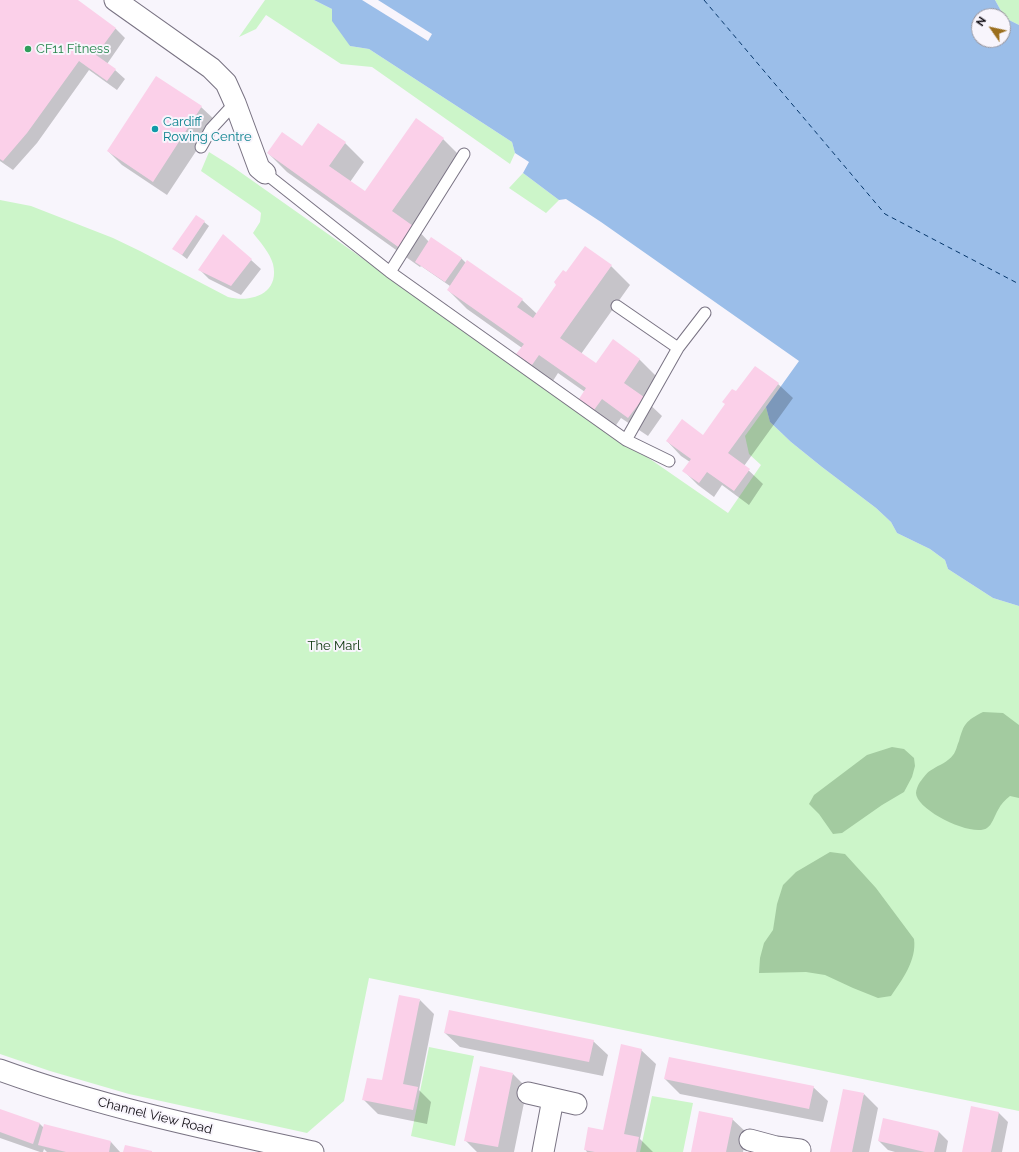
<!DOCTYPE html>
<html>
<head>
<meta charset="utf-8">
<style>
	body { margin:0 }
	#map { position:relative; width:1019px; height:1152px; overflow:hidden; background:#f8f5fc; font-family:Raleway,sans-serif }
	canvas { display:block }
	.north { position:absolute; left:971px; top:8px; width:40px; height:40px; box-sizing:border-box; background:#f8f5fc; border:1px solid #9a979e; border-radius:50%; rotate:304deg; font-size:11px; font-weight:700; line-height:16px; text-align:center; color:#0d0a10 }
	.north::after { content:''; display:block; margin:auto; width:14px; height:18px; background:#9b6f1e; clip-path:polygon(50% 0,100% 100%,50% 72%,0 100%) }
</style>
</head>
<body>
<div id="map">
<canvas width="1019" height="1152"></canvas>
<div class="north">N</div>
</div>
<script>
const ctx = document.querySelector('canvas').getContext('2d');
ctx.lineJoin = 'round';
function paint(path, color) { ctx.fillStyle = color; ctx.fill(path, 'evenodd'); }
function stroke(path, color, width, dash) { ctx.strokeStyle = color; ctx.lineWidth = width; ctx.lineCap = dash ? 'butt' : 'round'; ctx.setLineDash(dash || []); ctx.stroke(path); }
function drawText(font, color, halo, rows, align = 'center') {
  ctx.font = font + ' Raleway,sans-serif'; ctx.lineWidth = 4; ctx.setLineDash([]); ctx.textBaseline = 'middle'; ctx.strokeStyle = halo; ctx.fillStyle = color; for (const [text, x, y, turn = 0] of rows) {
    ctx.save(); ctx.translate(x, y); ctx.rotate((+turn || 0) * Math.PI / 180); ctx.textAlign = isNaN(turn) ? turn : align; if (halo) ctx.strokeText(text, 0, 0); ctx.fillText(text, 0, 0); ctx.restore();
  }
}
paint(new Path2D(`
	M 265,0 L 314,0 L 332,9 L 350,46 L 369,49 L 512,142 L 515,153 L 510,164 L 372,67 L 341,64 L 266,15 L 256,29 L 239,37 Z
	M 995,0 L 1019,0 L 1019,25 L 1005,18 Z
	M 209,152 L 233,167 L 491,349 L 728,513 L 761,465 L 749,454 L 745,436 L 766,407 L 770,422 L 791,442 L 822,467 L 876,508 L 891,522 L 897,533 L 930,549 L 945,560 L 948,569 L 993,598 L 1019,606 L 1019,1111 L 369,978 L 344,1101 L 307,1133 L 129,1094 L 50,1071 L 0,1054 L 0,200 L 31,206 L 113,238 L 140,251 L 228,297 C 251,303 280,294 273,264 C 270,253 260,242 253,233 L 260,222 L 261,213 L 259,211 L 201,171 Z
	M 523,173 L 559,200 L 546,213 L 509,188 Z
	M 429,1047 L 474,1056 L 455,1146 L 411,1136 Z
	M 652,1096 L 693,1103 L 683,1152 L 640,1152 Z`), '#ccf5c9');
paint(new Path2D(`
	M 983,712 L 1003,713 L 1019,725 L 1019,798 L 1010,796 C 1005,800 1001,804 998,810 C 995,815 992,825 987,828 C 973,838 916,810 916,793 C 916,790 918,785 920,782 C 924,777 927,772 933,769 C 939,765 948,762 953,755 C 956,752 957,745 959,741 C 964,723 966,721 983,712 Z
	M 892,747 L 904,749 L 914,758 L 915,766 L 912,777 L 904,792 L 882,805 L 842,833 L 833,834 L 819,814 L 809,804 L 814,795 L 867,755 Z
	M 830,852 L 845,854 L 876,888 L 914,939 C 917,960 902,980 891,996 L 878,998 L 853,988 L 825,975 L 806,972 L 759,973 L 760,958 L 764,943 L 773,930 L 777,904 L 783,885 L 796,872 Z`), '#a3cba0');
paint(new Path2D(`
	M 314,0 L 995,0 L 1005,18 L 1019,25 L 1019,606 L 993,598 L 948,569 L 945,560 L 930,549 L 897,533 L 891,522 L 876,508 L 822,467 L 791,442 L 770,422 L 766,407 L 799,361 L 601,222 L 566,199 L 559,200 L 523,173 L 529,162 L 515,153 L 512,142 L 369,49 L 350,46 L 332,21 L 332,9 ZM 979,16 L 1003,16 L 1003,40 L 979,40 Z`), '#9bbee9');
paint(new Path2D(`
	M 362,0 L 378,0 L 432,34 L 428,41 Z`), '#f8f5fc');
paint(new Path2D(`
	M 0,0 L 76,0 L 116,29 L 125,38 L 107,64 L 115,70 L 125,79 L 117,90 L 89,70 L 37,143 L 13,170 L 0,161 Z
	M 157,78 L 201,107 L 216,121 L 167,195 L 122,165 L 108,151 Z
	M 443,139 L 462,158 L 416,228 L 429,242 L 461,258 L 466,263 L 522,300 L 537,314 L 585,247 L 611,266 L 630,285 L 581,354 L 596,364 L 613,341 L 640,360 L 659,379 L 644,399 L 662,416 L 648,436 L 621,418 L 614,428 L 599,418 L 580,399 L 585,392 L 558,373 L 551,384 L 536,373 L 517,354 L 522,348 L 467,309 L 448,290 L 450,286 L 421,266 L 420,267 L 287,172 L 268,153 L 302,148 L 345,143 L 364,162 L 350,182 L 365,192 Z
	M 204,222 L 209,226 L 187,259 L 174,249 Z
	M 251,260 L 261,269 L 241,295 L 209,279 L 200,270 Z
	M 755,367 L 778,384 L 793,398 L 744,466 L 763,484 L 749,505 L 722,485 L 714,497 L 698,485 L 684,471 L 690,462 L 681,456 L 667,441 L 704,436 Z
	M 420,1000 L 434,1014 L 419,1090 L 431,1102 L 427,1124 L 378,1114 L 364,1100 L 382,1082 Z
	M 445,1033 L 593,1041 L 608,1055 L 603,1076 L 460,1047 Z
	M 641,1050 L 656,1064 L 640,1139 L 653,1152 L 587,1152 L 585,1149 L 604,1131 Z
	M 513,1074 L 527,1088 L 514,1152 L 477,1152 L 465,1140 Z
	M 665,1079 L 813,1087 L 828,1101 L 823,1122 L 680,1094 Z
	M 864,1094 L 878,1108 L 869,1152 L 831,1152 Z
	M 0,1110 L 40,1124 L 44,1128 L 111,1142 L 120,1152 L 47,1152 L 44,1149 L 43,1152 L 40,1152 L 0,1138 Z
	M 998,1112 L 1008,1122 L 1002,1152 L 963,1152 Z
	M 732,1119 L 747,1133 L 743,1152 L 692,1152 Z
	M 939,1132 L 948,1141 L 946,1152 L 895,1152 L 888,1150 L 879,1141 Z`), '#0003');
stroke(new Path2D(`
	M 704,0 L 885,214 L 1019,284`), '#06376b', 1, [5, 4]);
paint(new Path2D(`
	M 0,0 L 78,0 L 116,28 L 96,55 L 116,69 L 107,81 L 79,61 L 27,133 L 3,161 L 0,159 Z
	M 156,76 L 202,106 L 153,182 L 107,151 Z
	M 416,118 L 444,138 L 392,211 L 416,228 L 401,249 L 267,153 L 282,132 L 302,146 L 318,123 L 346,142 L 329,166 L 365,191 Z
	M 196,215 L 205,221 L 182,255 L 172,249 Z
	M 223,234 L 252,259 L 231,286 L 198,270 Z
	M 431,237 L 462,258 L 445,282 L 415,262 Z
	M 585,246 L 612,265 L 560,338 L 596,363 L 613,339 L 640,359 L 624,383 L 644,397 L 628,418 L 602,399 L 594,410 L 579,399 L 586,388 L 539,355 L 532,365 L 516,354 L 524,344 L 447,290 L 467,260 L 523,299 L 517,307 L 533,318 L 556,285 L 554,282 L 563,270 L 566,272 Z
	M 755,366 L 779,383 L 728,453 L 750,469 L 734,491 L 707,472 L 699,483 L 682,471 L 691,459 L 666,441 L 682,419 L 703,435 L 725,404 L 722,402 L 732,389 L 736,391 Z
	M 399,995 L 420,999 L 403,1084 L 418,1087 L 413,1110 L 362,1100 L 367,1078 L 382,1080 Z
	M 449,1010 L 594,1040 L 589,1062 L 444,1033 Z
	M 621,1044 L 642,1049 L 624,1134 L 639,1137 L 636,1152 L 595,1152 L 584,1150 L 588,1127 L 603,1130 Z
	M 669,1057 L 814,1086 L 809,1109 L 664,1079 Z
	M 480,1066 L 513,1073 L 498,1147 L 464,1141 Z
	M 843,1089 L 864,1093 L 852,1152 L 830,1152 Z
	M 971,1106 L 999,1112 L 991,1152 L 962,1152 Z
	M 0,1109 L 40,1123 L 33,1144 L 0,1132 Z
	M 699,1111 L 733,1118 L 726,1152 L 691,1152 Z
	M 883,1118 L 939,1131 L 934,1152 L 925,1152 L 878,1141 Z
	M 44,1124 L 111,1141 L 109,1152 L 66,1152 L 38,1145 Z
	M 125,1145 L 152,1151 L 152,1152 L 123,1152 Z`), '#fbd0e9');
const service = new Path2D(`
	M 201,147 L 211,129 L 235,103
	M 265,173 L 390,272 L 626,440 L 669,461
	M 390,272 L 464,154
	M 617,306 L 678,348
	M 626,440 L 678,348 L 705,313`);
const minor = new Path2D(`
	M 115,0 L 211,68 L 226,83 L 235,103 L 259,168 L 265,173
	M 0,1070 C 102,1107 207,1129 313,1152
	M 528,1093 L 576,1104
	M 750,1140 L 776,1147 L 800,1150
	M 543,1152 L 553,1099`);
stroke(service, '#797383', 13);
stroke(minor, '#797383', 23);
stroke(service, '#fff', 11);
stroke(minor, '#fff', 21);
for (const [x, y, r, color] of [
	[28,49,4,"#2e9e5b"],
	[155,129,4,"#0f9aa8"]
]) { const dot = new Path2D(); dot.arc(x, y, r, 0, 2 * Math.PI); ctx.fillStyle = color; ctx.fill(dot); stroke(dot, '#f8f5fc', 1.5); }
drawText('13px', '#27864d', '#f8f5fc', [
	["CF11 Fitness",36,49]
], 'left');
drawText('13px', '#0d838f', '#f8f5fc', [
	["Cardiff",163,122],
	["Rowing Centre",163,137]
], 'left');
drawText('13px', '#0b350b', '#f8f5fc', [
	["The Marl",334,646]
]);
drawText('13px', '#0d0a10', '#f8f5fc', [
	["Channel View Road",155,1116,14]
]);
</script>
</body>
</html>
